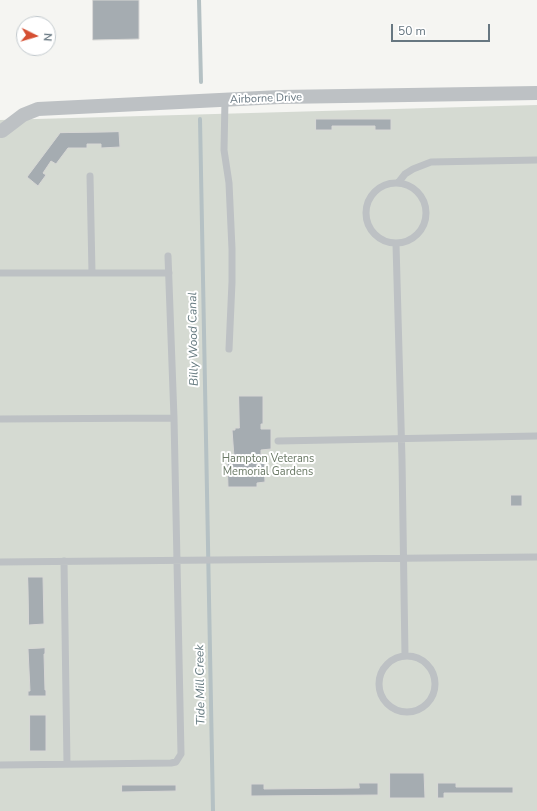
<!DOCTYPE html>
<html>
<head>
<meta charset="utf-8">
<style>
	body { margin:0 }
	#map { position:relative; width:537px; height:811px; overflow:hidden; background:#f5f5f2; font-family:"Nunito Sans",sans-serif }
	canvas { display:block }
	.north { position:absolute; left:16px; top:16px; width:40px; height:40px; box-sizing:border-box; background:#fff; border:1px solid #c2c9cd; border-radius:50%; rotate:95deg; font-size:11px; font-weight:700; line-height:16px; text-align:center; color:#677781 }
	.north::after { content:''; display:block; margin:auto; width:14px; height:18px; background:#d54f32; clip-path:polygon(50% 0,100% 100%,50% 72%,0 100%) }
	.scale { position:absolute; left:391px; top:24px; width:99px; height:18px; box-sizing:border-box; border:2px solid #677781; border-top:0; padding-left:5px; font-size:12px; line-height:14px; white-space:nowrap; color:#677781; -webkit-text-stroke:3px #fff; paint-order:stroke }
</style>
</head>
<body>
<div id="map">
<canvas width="537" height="811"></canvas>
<div class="north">N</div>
<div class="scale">50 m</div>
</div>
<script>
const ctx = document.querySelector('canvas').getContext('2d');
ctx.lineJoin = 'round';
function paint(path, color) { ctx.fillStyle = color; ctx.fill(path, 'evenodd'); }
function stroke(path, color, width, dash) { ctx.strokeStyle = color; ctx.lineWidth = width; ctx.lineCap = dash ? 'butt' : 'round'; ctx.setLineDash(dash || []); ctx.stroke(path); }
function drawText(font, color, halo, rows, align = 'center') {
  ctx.font = font + ' "Nunito Sans",sans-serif'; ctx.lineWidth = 4; ctx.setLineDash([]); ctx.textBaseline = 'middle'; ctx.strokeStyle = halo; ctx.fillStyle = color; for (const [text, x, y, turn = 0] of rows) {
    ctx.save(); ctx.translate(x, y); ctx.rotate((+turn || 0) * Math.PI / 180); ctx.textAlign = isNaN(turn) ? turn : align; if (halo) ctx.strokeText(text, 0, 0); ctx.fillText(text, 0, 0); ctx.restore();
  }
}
paint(new Path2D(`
	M 537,105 L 537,811 L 0,811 L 0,120 Z`), '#d5dad2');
stroke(new Path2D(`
	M 199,0 L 201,82
	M 200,119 L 213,811`), '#b5c1c4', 4);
const building = new Path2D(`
	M 93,0 L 139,0 L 139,39 L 93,40 Z
	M 316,119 L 391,119 L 391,130 L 375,130 L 375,126 L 332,126 L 332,130 L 316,130 Z
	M 119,132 L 120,147 L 101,148 L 101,144 L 87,144 L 87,148 L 68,148 L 56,164 L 51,161 L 43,173 L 46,175 L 38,186 L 27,177 L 60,133 Z
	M 239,396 L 263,396 L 263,424 L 261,424 L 261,429 L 271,429 L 271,449 L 261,450 L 261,454 L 264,454 L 265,482 L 257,483 L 257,487 L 228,487 L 227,457 L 234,457 L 232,430 L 235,430 L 235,428 L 239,428 Z
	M 511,495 L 522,495 L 522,506 L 511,506 Z
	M 28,577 L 43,577 L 44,624 L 29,625 Z
	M 45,648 L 45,654 L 44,654 L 45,690 L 46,690 L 46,696 L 28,696 L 28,691 L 30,691 L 28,649 Z
	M 30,715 L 46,715 L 46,751 L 30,751 Z
	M 390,773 L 424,773 L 425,798 L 390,798 Z
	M 359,783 L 378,783 L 378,795 L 251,796 L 251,784 L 264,784 L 264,789 L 359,788 Z
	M 438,783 L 456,783 L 456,787 L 513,787 L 513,793 L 444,793 L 444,798 L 438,798 Z
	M 122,785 L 176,785 L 176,791 L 122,792 Z`);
paint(building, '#a5acb1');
stroke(building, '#d7d7d5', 1);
stroke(new Path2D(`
	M 225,100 L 224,150 L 229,183 L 232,249 L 232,282 L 229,349
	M 90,176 L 92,273
	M366 213a30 30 0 1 1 60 0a30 30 0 1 1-60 0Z
	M 398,183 L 405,174 L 413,169 L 431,162 L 537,160
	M 396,244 L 402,460 L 405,656
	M 0,273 L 169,273
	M 0,419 L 174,418
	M 278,441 L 537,436
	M 64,561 L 67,764
	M 0,562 L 537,557
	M379 684a28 28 0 1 1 56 0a28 28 0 1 1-56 0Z
	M 0,765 L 171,763 L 176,762 L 181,754 L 174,418 L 168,256`), '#bdc1c4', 7);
stroke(new Path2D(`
	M 2,131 L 23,115 L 38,109 L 280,97 L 537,93`), '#bdc1c4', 14);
drawText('11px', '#677781', '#fff', [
	["Airborne Drive",266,99,-2]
]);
drawText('11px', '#6a7965', '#fff', [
	["Hampton Veterans",268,459],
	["Memorial Gardens",268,472]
]);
drawText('italic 12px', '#63787e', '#fff', [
	["Billy Wood Canal",194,339,-91],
	["Tide Mill Creek",201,685,-91]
]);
</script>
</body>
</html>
